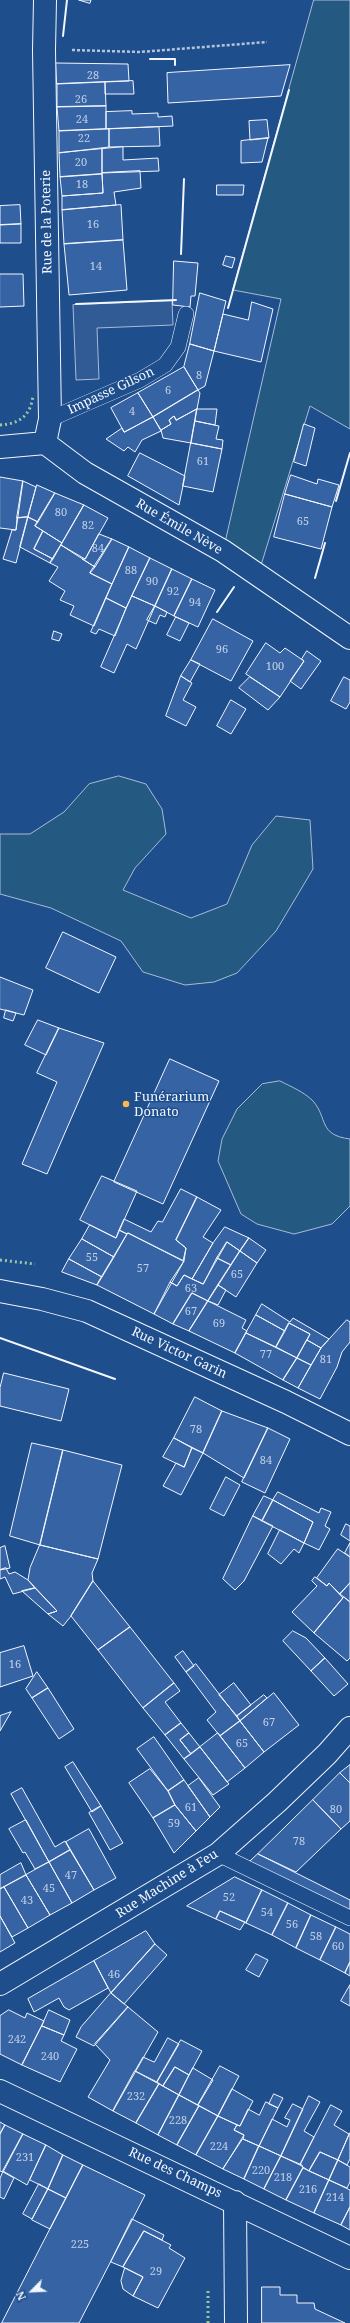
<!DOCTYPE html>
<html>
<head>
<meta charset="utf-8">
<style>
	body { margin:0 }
	#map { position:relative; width:350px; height:2323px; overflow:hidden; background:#1f4e8c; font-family:"Noto Serif",serif }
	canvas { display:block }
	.north { position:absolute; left:12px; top:2271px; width:40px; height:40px; -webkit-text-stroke:3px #1f4e8c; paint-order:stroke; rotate:246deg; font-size:11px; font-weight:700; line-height:16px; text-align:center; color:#f2f6ff }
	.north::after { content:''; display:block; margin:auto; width:14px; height:18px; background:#f2f6ff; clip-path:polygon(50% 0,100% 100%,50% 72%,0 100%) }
</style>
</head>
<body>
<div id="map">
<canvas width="350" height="2323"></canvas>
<div class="north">N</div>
</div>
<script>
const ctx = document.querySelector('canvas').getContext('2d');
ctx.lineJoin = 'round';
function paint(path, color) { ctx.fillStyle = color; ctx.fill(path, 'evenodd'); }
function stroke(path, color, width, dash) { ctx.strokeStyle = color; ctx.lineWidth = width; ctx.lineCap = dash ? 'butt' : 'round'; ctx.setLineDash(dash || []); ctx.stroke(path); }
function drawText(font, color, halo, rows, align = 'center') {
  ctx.font = font + ' "Noto Serif",serif'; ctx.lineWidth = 3; ctx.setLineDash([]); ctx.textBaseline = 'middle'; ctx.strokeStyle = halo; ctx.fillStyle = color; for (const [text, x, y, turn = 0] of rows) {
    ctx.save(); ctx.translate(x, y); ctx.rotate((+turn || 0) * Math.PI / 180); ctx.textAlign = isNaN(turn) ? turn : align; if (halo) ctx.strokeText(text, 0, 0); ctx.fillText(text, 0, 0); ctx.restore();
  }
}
const green = new Path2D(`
	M 314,0 L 350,0 L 350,429 L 310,406 L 258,575 L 223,551 L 281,299 L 233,290 Z
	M 119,776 L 146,784 L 162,809 L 166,834 L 135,868 L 123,890 L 191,918 L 227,904 L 252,845 L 276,816 L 310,820 L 313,869 L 276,931 L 237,973 L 214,982 L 185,985 L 143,972 L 121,941 L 51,908 L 0,894 L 0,834 L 30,834 L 64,812 L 89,784 Z
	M 280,1081 C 292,1087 304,1092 313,1101 C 328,1118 318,1135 350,1139 L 350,1206 L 332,1224 L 294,1234 L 257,1224 L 241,1214 L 218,1161 L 222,1139 L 237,1109 L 262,1084 Z`);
paint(green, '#245a82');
stroke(green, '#a8bbd7', 1);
const parking = new Path2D(`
	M 172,301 L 173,325 L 97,328 L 99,379 L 76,380 L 73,305 Z`);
paint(parking, '#305b95');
stroke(parking, '#a8bbd7', 1);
const building = new Path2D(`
	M 79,0 L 91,0 L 90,3 Z
	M 56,63 L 128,64 L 129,81 L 57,84 Z
	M 290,65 L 281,96 L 168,103 L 167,73 Z
	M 133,81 L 134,94 L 105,94 L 105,82 Z
	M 105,82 L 106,106 L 57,107 L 57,84 Z
	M 106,106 L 106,129 L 59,131 L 57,107 Z
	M 132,111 L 132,114 L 158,113 L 158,117 L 172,116 L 173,126 L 106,129 L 106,112 Z
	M 267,120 L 269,138 L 250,140 L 249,121 Z
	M 159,127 L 160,146 L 109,147 L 109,129 Z
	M 109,129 L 109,147 L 59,153 L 59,131 Z
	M 268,138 L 262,162 L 241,163 L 241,141 Z
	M 123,147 L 123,160 L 158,158 L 159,171 L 102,173 L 102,149 Z
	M 102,149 L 102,174 L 60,177 L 59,153 Z
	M 140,171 L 141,188 L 114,192 L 116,205 L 62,210 L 62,196 L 103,193 L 102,173 Z
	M 102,174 L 103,193 L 62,196 L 60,177 Z
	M 217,185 L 244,185 L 243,195 L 217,195 Z
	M 20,205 L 21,224 L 0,225 L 0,206 Z
	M 121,205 L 123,240 L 64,244 L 62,210 Z
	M 21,224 L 21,243 L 0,243 L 0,225 Z
	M 123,240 L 127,290 L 69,295 L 64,244 Z
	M 226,256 L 235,258 L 232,268 L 223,265 Z
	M 174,261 L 198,263 L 195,296 L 191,296 L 190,307 L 173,305 Z
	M 0,274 L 23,274 L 24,306 L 0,307 Z
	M 200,293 L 226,301 L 214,351 L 190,344 Z
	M 252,302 L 273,309 L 261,362 L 214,351 L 223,314 L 248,320 Z
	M 190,344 L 214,351 L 205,386 L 198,390 L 184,367 Z
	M 184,367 L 198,390 L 153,417 L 138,393 Z
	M 198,390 L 200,393 L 197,409 L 176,420 L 174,416 L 169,420 L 171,424 L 161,430 L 153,417 Z
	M 138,393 L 153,417 L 124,432 L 111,408 Z
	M 197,409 L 217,409 L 215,425 L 195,421 Z
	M 197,409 L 191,443 L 163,438 L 161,430 L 171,424 L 169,420 L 174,416 L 176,420 Z
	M 153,417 L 161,431 L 142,440 L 135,452 L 128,447 L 124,451 L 106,439 L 122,428 L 124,432 Z
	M 195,421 L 219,426 L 216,439 L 223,440 L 222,449 L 191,443 Z
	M 304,424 L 315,428 L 306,466 L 294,462 Z
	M 191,443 L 222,449 L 213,492 L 183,486 Z
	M 140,453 L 185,476 L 179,505 L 128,476 Z
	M 291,475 L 317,484 L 318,479 L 339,485 L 332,507 L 285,494 Z
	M 0,477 L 23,481 L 16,530 L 0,528 Z
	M 23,481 L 36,487 L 28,517 L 17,518 Z
	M 37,485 L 55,493 L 38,522 L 28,517 Z
	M 55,493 L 84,505 L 62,543 L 35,526 Z
	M 285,494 L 332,507 L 321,549 L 274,537 Z
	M 84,505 L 108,518 L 85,559 L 61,545 Z
	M 28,517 L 16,563 L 3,559 L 12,530 L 16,530 L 17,518 Z
	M 28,517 L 38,522 L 35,526 L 43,531 L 34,549 L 53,559 L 50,563 L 20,547 Z
	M 43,531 L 62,543 L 53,559 L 34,549 Z
	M 99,534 L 112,539 L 95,567 L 82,559 L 85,559 Z
	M 112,539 L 129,547 L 112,584 L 90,573 Z
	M 61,545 L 95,567 L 90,573 L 112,584 L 94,626 L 70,615 L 74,606 L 60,600 L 65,591 L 49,581 L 58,567 L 50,563 Z
	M 129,547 L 150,558 L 126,608 L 106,598 Z
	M 150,558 L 172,569 L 155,606 L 132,596 Z
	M 172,569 L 192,579 L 174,616 L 155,606 Z
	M 192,579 L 215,590 L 198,627 L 174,616 Z
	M 132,596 L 155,606 L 136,649 L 127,644 L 114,673 L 101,667 Z
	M 106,598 L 126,608 L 115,636 L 99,629 L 96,634 L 91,632 Z
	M 155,606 L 167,612 L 165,617 L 160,615 L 156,624 L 147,620 Z
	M 176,617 L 189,623 L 180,641 L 167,635 Z
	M 213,619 L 253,641 L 231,681 L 191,660 Z
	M 54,631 L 62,634 L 59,641 L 52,639 Z
	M 266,643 L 280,653 L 285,648 L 304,661 L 280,697 L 246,674 Z
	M 307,651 L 321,661 L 301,689 L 290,681 L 304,661 L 302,659 Z
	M 191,660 L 200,664 L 190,682 L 181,676 Z
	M 181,676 L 192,683 L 183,700 L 196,707 L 186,726 L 166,716 Z
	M 250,677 L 280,697 L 268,710 L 239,688 Z
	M 344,677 L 350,680 L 350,702 L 346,709 L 331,701 Z
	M 231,700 L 246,709 L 231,734 L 217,726 Z
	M 63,932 L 116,957 L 99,993 L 46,968 Z
	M 0,977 L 33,990 L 24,1015 L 0,1009 Z
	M 6,1010 L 16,1013 L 13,1021 L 4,1018 Z
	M 38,1020 L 59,1028 L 46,1055 L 25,1045 Z
	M 59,1028 L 104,1043 L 47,1174 L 22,1164 L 57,1082 L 37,1073 Z
	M 170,1059 L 219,1081 L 163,1204 L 114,1182 Z
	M 102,1176 L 137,1191 L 116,1238 L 80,1220 Z
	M 181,1189 L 197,1197 L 176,1240 L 186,1248 L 183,1261 L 128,1233 L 127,1234 L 119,1230 L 124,1219 L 151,1232 L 158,1221 L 162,1222 Z
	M 197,1197 L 221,1210 L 203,1237 L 213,1243 L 192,1279 L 184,1275 L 177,1286 L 170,1282 L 184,1261 L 186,1248 L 176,1240 Z
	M 90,1225 L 116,1238 L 119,1230 L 127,1234 L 114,1257 L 82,1239 Z
	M 225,1227 L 249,1238 L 240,1251 L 227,1242 L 203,1284 L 192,1279 L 213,1243 Z
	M 128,1233 L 184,1261 L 154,1314 L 97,1285 Z
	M 249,1238 L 266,1250 L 257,1263 L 240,1251 Z
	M 82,1239 L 114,1257 L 102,1277 L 69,1259 Z
	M 227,1242 L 240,1251 L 231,1265 L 217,1258 Z
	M 240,1251 L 257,1263 L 236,1297 L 218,1285 Z
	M 217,1258 L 231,1265 L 208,1301 L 192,1293 L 173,1324 L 154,1314 L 170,1282 L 177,1286 L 184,1275 L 203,1284 Z
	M 69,1259 L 102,1277 L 97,1285 L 62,1272 Z
	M 218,1285 L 226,1290 L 218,1305 L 208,1301 Z
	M 192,1293 L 208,1301 L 189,1331 L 173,1324 Z
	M 208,1301 L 246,1320 L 242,1328 L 247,1331 L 235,1353 L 189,1331 Z
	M 262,1304 L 290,1322 L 293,1318 L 329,1339 L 321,1348 L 307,1340 L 310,1334 L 289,1323 L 285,1331 L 256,1315 Z
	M 256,1315 L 285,1331 L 276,1347 L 246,1333 Z
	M 347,1320 L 350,1322 L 350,1342 L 342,1352 L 337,1367 L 320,1399 L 298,1388 L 321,1348 Z
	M 289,1323 L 310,1334 L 297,1358 L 276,1347 Z
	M 246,1333 L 297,1358 L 283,1380 L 235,1353 Z
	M 307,1340 L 321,1348 L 311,1365 L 297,1358 Z
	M 297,1358 L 311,1365 L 298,1388 L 283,1380 Z
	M 4,1373 L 69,1389 L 61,1421 L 0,1406 L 0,1388 Z
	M 195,1397 L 222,1411 L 203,1453 L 174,1438 Z
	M 222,1411 L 268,1428 L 244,1478 L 203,1453 Z
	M 268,1428 L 290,1439 L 265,1493 L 242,1482 Z
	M 174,1438 L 192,1448 L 184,1467 L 163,1457 Z
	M 32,1443 L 63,1450 L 40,1545 L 10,1536 Z
	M 192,1448 L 203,1453 L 181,1495 L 163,1486 L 176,1463 L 184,1467 Z
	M 63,1450 L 122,1465 L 98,1559 L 40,1545 Z
	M 226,1477 L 240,1485 L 224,1516 L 210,1509 Z
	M 278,1492 L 319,1513 L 321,1508 L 331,1512 L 325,1526 L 330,1529 L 319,1550 L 304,1543 L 313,1522 L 273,1500 Z
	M 264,1496 L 273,1500 L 262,1521 L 253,1516 Z
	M 273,1500 L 313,1522 L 304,1543 L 262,1521 Z
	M 253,1516 L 273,1526 L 244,1581 L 235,1590 L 223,1579 Z
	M 346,1524 L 350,1526 L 350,1541 L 341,1535 Z
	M 280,1530 L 304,1543 L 299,1553 L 294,1549 L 281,1564 L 268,1554 Z
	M 350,1543 L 350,1557 L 345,1553 Z
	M 40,1545 L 98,1559 L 92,1573 L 93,1581 L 71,1616 L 63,1626 L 48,1614 L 57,1611 L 28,1580 L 30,1568 Z
	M 5,1546 L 10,1568 L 0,1570 L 0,1548 Z
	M 338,1549 L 350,1557 L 350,1583 L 340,1594 L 329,1583 L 327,1586 L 317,1578 Z
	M 6,1568 L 9,1574 L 15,1572 L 28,1580 L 35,1588 L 13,1594 L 5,1577 L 0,1579 L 0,1570 Z
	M 315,1577 L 327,1586 L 329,1583 L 343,1598 L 314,1633 L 292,1612 L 317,1586 L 312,1581 Z
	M 93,1581 L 130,1627 L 98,1650 L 71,1616 Z
	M 350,1583 L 350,1602 L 340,1594 Z
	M 35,1588 L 57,1611 L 48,1614 L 22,1591 Z
	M 344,1597 L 350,1602 L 350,1658 L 347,1661 L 314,1633 Z
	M 130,1627 L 174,1683 L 143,1708 L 98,1650 Z
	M 293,1631 L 306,1638 L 325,1658 L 311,1671 L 283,1641 Z
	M 24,1646 L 33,1676 L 0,1687 L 0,1653 Z
	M 183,1651 L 194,1666 L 186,1672 L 175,1657 Z
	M 325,1658 L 348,1684 L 334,1696 L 311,1671 Z
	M 196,1664 L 240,1721 L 220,1736 L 207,1720 L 216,1712 L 186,1672 Z
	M 37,1672 L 48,1688 L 32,1698 L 26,1689 Z
	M 174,1683 L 180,1691 L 165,1702 L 181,1723 L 165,1735 L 143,1708 Z
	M 234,1683 L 251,1705 L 237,1716 L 219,1695 Z
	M 48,1688 L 74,1729 L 59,1739 L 32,1698 Z
	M 274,1693 L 299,1725 L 264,1752 L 240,1721 Z
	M 264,1695 L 267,1698 L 240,1721 L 237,1716 Z
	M 11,1712 L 0,1731 L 0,1716 Z
	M 240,1721 L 264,1752 L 245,1768 L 220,1736 Z
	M 181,1723 L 189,1733 L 180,1740 L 191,1754 L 184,1759 L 165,1735 Z
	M 189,1733 L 200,1747 L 191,1754 L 180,1740 Z
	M 218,1733 L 245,1768 L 227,1782 L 200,1747 Z
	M 154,1737 L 184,1780 L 168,1791 L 137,1749 Z
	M 200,1747 L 229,1784 L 213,1795 L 184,1759 Z
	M 73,1762 L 101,1806 L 92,1812 L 65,1767 Z
	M 350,1765 L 350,1783 L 340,1773 Z
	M 150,1769 L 168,1791 L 175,1805 L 153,1818 L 129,1783 Z
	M 340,1773 L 350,1783 L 350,1821 L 341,1829 L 313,1800 Z
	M 199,1778 L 220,1807 L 210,1817 L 188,1786 Z
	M 184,1780 L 210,1817 L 196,1831 L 175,1805 L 168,1791 Z
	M 22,1788 L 55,1847 L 65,1841 L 70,1850 L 49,1862 L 11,1794 Z
	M 313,1800 L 341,1829 L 296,1872 L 258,1854 Z
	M 175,1805 L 196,1831 L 174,1853 L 153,1818 Z
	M 101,1806 L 123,1843 L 110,1850 L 89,1813 Z
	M 26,1820 L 49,1862 L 35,1869 L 25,1852 L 23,1853 L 9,1829 Z
	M 89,1829 L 116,1878 L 94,1890 L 66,1842 Z
	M 70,1850 L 94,1890 L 72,1903 L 49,1862 Z
	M 258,1854 L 350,1900 L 350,1916 L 245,1866 Z
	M 49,1862 L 72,1903 L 50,1915 L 26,1875 Z
	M 21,1863 L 26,1875 L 0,1889 L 0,1875 Z
	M 26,1875 L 50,1915 L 28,1928 L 4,1887 Z
	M 235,1877 L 262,1890 L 246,1923 L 220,1911 L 216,1919 L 187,1906 Z
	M 4,1887 L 28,1928 L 12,1937 L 0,1916 L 0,1889 Z
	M 262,1890 L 288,1903 L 272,1935 L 246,1923 Z
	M 288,1903 L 311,1915 L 296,1948 L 272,1935 Z
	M 220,1911 L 245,1922 L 240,1930 L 216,1919 Z
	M 311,1915 L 336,1927 L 320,1960 L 296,1948 Z
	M 0,1916 L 15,1943 L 0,1952 Z
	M 336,1927 L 350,1934 L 350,1962 L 345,1973 L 320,1960 Z
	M 146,1931 L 155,1944 L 111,1993 L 94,1961 Z
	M 155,1944 L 167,1955 L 124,2004 L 111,1993 Z
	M 256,1954 L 268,1960 L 259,1977 L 246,1970 Z
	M 94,1961 L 108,1988 L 69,2010 L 64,2007 L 59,1998 L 34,2012 L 28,1999 Z
	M 350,1962 L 350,1976 L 345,1973 Z
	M 350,1985 L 350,2006 L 341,2001 Z
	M 111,1993 L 128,2007 L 94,2046 L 76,2037 L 81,2027 Z
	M 128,2007 L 158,2032 L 113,2111 L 88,2097 L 110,2060 L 95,2044 Z
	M 9,2010 L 25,2018 L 27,2013 L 44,2021 L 22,2065 L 0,2054 L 0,2016 Z
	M 49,2010 L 70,2020 L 64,2035 L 42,2026 Z
	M 42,2026 L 64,2035 L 61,2041 L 77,2049 L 60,2082 L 22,2065 Z
	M 168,2038 L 179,2044 L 157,2082 L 135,2071 L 143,2057 L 154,2062 Z
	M 181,2040 L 202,2051 L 189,2075 L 175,2067 L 163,2086 L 157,2082 Z
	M 220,2066 L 239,2076 L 218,2116 L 198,2105 Z
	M 175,2067 L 189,2075 L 179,2095 L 163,2086 Z
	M 193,2068 L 213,2080 L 198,2105 L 179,2095 Z
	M 135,2071 L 159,2084 L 136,2123 L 113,2111 Z
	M 159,2084 L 179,2095 L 158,2135 L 136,2123 Z
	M 232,2089 L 253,2101 L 240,2126 L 218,2116 Z
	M 274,2094 L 283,2098 L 278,2108 L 269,2104 Z
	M 179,2095 L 199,2106 L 177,2145 L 158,2135 Z
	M 309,2096 L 320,2102 L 304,2131 L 314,2137 L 300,2165 L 281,2156 Z
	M 266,2102 L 278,2108 L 259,2146 L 243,2139 L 244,2135 L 234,2130 L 237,2125 L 240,2126 L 248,2109 L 259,2115 Z
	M 293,2104 L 303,2109 L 281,2156 L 259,2146 L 272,2119 L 287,2127 L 290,2120 L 285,2118 Z
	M 331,2105 L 342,2111 L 334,2125 L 349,2134 L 338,2160 L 320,2152 L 309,2171 L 300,2165 Z
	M 199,2106 L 218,2116 L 196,2155 L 177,2145 Z
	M 218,2116 L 237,2125 L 234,2130 L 244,2135 L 223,2169 L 196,2155 Z
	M 0,2122 L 5,2125 L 0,2134 Z
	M 5,2125 L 23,2134 L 3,2172 L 0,2171 L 0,2134 Z
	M 350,2133 L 350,2159 L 347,2165 L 338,2160 Z
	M 23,2134 L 46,2145 L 27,2185 L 3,2171 Z
	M 243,2139 L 259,2146 L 244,2179 L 223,2169 Z
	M 46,2145 L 63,2155 L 48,2189 L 30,2180 Z
	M 259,2146 L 281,2156 L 264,2189 L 244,2179 Z
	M 320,2152 L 338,2160 L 329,2180 L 309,2171 Z
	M 63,2155 L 83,2165 L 66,2198 L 48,2189 Z
	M 281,2156 L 302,2165 L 303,2168 L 286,2200 L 264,2189 Z
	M 338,2160 L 350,2167 L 350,2182 L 347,2188 L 329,2180 Z
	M 83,2165 L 145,2195 L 79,2323 L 2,2323 Z
	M 303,2168 L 329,2180 L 314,2213 L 286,2200 Z
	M 3,2172 L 14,2178 L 4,2199 L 0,2197 L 0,2179 Z
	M 329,2180 L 350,2190 L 350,2207 L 341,2225 L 314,2213 Z
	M 39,2184 L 48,2189 L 32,2219 L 23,2214 Z
	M 48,2189 L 66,2198 L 50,2229 L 32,2220 Z
	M 350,2207 L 350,2230 L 341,2225 Z
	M 132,2219 L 164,2235 L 162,2240 L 144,2231 L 123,2267 L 111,2262 Z
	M 144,2231 L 171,2245 L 169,2248 L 185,2258 L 158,2308 L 133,2296 L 143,2277 L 123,2267 Z
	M 125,2268 L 143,2277 L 133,2296 L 123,2289 L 121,2281 Z
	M 262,2287 L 280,2287 L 280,2295 L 297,2295 L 297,2303 L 314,2303 L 315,2309 L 345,2323 L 262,2323 Z`);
paint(building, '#3563a3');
stroke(building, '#f2f6ff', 1);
const lane = new Path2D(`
	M 50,419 L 140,380 L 165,365 L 178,347 L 186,314
	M 218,1854 L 350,1918`);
const street = new Path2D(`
	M 45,0 L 44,50 L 50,419 L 45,443
	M 0,447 L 45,443 L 85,473 L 223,551 L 350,638
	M 0,1291 L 42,1299 L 87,1311 L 286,1402 L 350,1434
	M 0,1984 L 218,1854 L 277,1802 L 327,1754 L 350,1728
	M 0,2091 L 350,2258
	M 235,2202 L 236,2323`);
stroke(lane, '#f2f6ff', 16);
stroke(street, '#f2f6ff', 24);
stroke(new Path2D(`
	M 72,50 L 140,52 L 267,42`), '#b3c4dc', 2.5, [3, 2]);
stroke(lane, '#1f4e8c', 15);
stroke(street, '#1f4e8c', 22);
stroke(new Path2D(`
	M 0,425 C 20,424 31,415 33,395
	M 0,1260 L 35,1264
	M 208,2323 L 208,2290`), '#97c8a6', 3, [2, 3]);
stroke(new Path2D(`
	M 63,36 L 67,0
	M 150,59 L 175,59 L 175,65
	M 181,254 L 184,179
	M 76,304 L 176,300
	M 228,308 L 289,90
	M 336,501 L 350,453
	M 315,578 L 325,543
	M 217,612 L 234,587
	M 0,1338 L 115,1379`), '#f2f6ff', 2);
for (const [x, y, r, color] of [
	[126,1104,4,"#ffb74d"]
]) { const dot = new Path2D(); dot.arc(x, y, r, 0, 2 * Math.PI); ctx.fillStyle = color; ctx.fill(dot); stroke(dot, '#1f4e8c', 1.5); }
drawText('11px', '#c3d1e8', null, [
	["28",93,76],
	["26",81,100],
	["24",82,120],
	["22",84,139],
	["20",81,163],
	["18",82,185],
	["16",93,225],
	["14",96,267],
	["8",199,376],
	["6",168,391],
	["4",132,412],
	["61",203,462],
	["80",61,513],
	["65",303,522],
	["82",88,526],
	["84",98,549],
	["88",131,571],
	["90",152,582],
	["92",173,592],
	["94",195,603],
	["96",222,650],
	["100",275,667],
	["55",92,1258],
	["57",143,1269],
	["65",237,1275],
	["63",191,1289],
	["67",191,1312],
	["69",219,1324],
	["77",266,1355],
	["81",326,1360],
	["78",196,1430],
	["84",266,1461],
	["16",15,1665],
	["67",269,1723],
	["65",242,1744],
	["61",191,1808],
	["80",336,1810],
	["59",174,1824],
	["78",299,1842],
	["47",71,1876],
	["45",49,1889],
	["52",229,1898],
	["43",27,1901],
	["54",267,1913],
	["56",292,1925],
	["58",316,1937],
	["60",338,1947],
	["46",114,1975],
	["242",17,2040],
	["240",50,2057],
	["232",136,2097],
	["228",178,2121],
	["224",219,2147],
	["231",25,2158],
	["220",261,2171],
	["218",283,2178],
	["216",308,2190],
	["214",335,2198],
	["225",80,2245],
	["29",156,2272]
]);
drawText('13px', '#f2f6ff', '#1f4e8c', [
	["Rue de la Poterie",47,222,-91],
	["Impasse Gilson",111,391,-25],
	["Rue Émile Nève",179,527,30],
	["Rue Victor Garin",179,1353,25],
	["Rue Machine à Feu",167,1884,-32],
	["Rue des Champs",175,2173,25]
]);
drawText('13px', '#f2f6ff', '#1f4e8c', [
	["Funérarium",134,1097],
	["Donato",134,1112]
], 'left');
</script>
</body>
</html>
